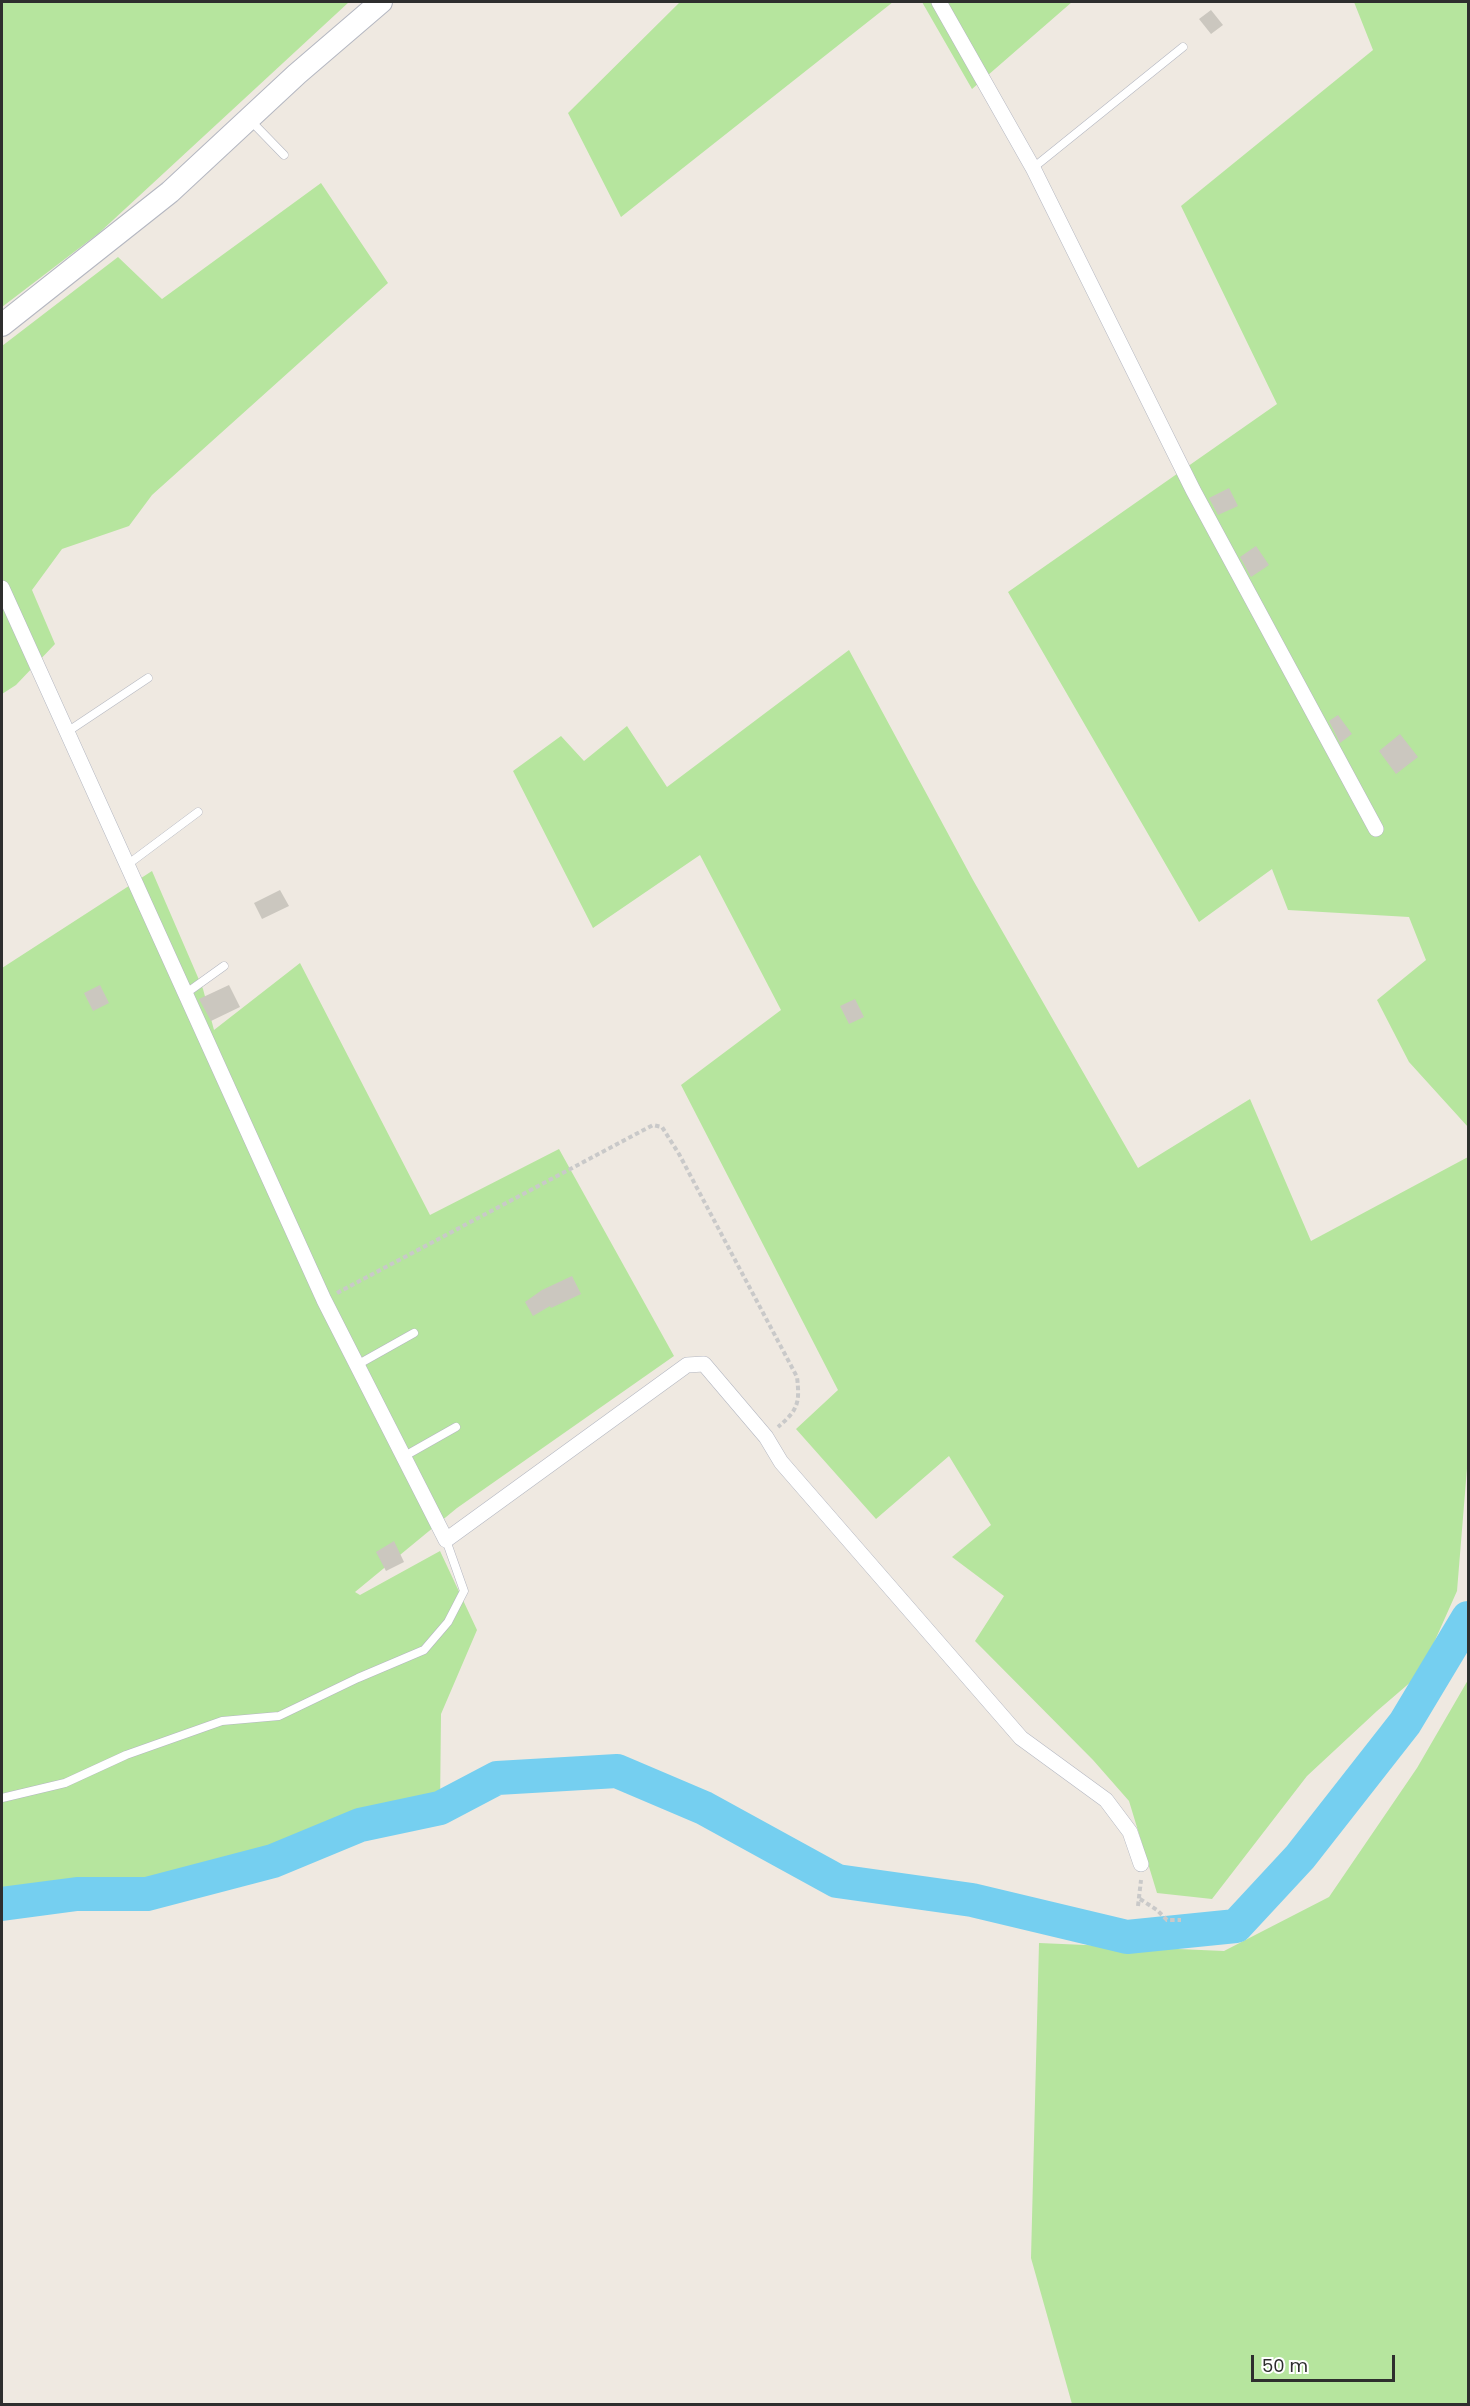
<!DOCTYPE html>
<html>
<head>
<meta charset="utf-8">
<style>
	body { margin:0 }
	#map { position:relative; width:1470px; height:2406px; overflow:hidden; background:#efe9e1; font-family:Poppins,sans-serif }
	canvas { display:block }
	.frame { position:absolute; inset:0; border:3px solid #2e2e2e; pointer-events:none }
	.scale { position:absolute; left:1251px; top:2355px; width:144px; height:27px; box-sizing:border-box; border:3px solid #2e2e2e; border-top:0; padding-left:8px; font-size:18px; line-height:21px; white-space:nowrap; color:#2e2e2e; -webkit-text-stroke:4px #fff; paint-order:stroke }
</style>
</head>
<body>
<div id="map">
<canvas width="1470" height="2406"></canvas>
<div class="frame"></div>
<div class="scale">50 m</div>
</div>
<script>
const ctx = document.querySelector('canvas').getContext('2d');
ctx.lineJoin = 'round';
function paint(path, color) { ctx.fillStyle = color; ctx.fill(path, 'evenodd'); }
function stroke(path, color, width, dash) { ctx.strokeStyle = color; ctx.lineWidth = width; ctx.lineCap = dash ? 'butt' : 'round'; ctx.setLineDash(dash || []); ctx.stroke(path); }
paint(new Path2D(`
	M 2,2 L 349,2 L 99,233 L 2,307 Z
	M 680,2 L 893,2 L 621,217 L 568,113 Z
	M 922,2 L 1072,2 L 972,89 Z
	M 1354,2 L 1468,2 L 1468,1127 L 1409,1062 L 1377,1000 L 1426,960 L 1409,917 L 1288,910 L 1272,869 L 1199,922 L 1008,592 L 1277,404 L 1181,206 L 1373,50 Z
	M 321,183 L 388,283 L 152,495 L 129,526 L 62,549 L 32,590 L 55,644 L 16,685 L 2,694 L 2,346 L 118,257 L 162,299 Z
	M 849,650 L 973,880 L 1138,1168 L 1250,1099 L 1311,1241 L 1468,1157 L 1468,1456 L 1457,1591 L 1420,1674 L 1377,1711 L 1307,1776 L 1212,1899 L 1157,1893 L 1129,1801 L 1093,1760 L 975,1641 L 1004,1596 L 952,1557 L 991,1525 L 949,1456 L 876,1519 L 796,1429 L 838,1390 L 681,1085 L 781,1010 L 700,855 L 593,928 L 513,771 L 561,736 L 584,761 L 627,726 L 667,787 Z
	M 152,871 L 203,989 L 214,1030 L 300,963 L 430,1215 L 559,1149 L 674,1356 L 457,1508 L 355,1592 L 360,1595 L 440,1551 L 477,1630 L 441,1714 L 440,1808 L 360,1825 L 273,1861 L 147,1894 L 2,1905 L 2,968 Z
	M 1468,1680 L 1468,2404 L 1072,2404 L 1031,2258 L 1039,1943 L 1224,1951 L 1329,1897 L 1417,1768 Z`), '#b6e59e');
stroke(new Path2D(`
	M 2,1904 L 77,1894 L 147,1894 L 273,1861 L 360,1825 L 440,1808 L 497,1778 L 617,1771 L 704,1808 L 837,1881 L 972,1900 L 1127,1937 L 1236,1926 L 1300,1857 L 1405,1723 L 1468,1618`), '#75cff0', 34);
paint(new Path2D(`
	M 1211,10 L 1223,25 L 1211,34 L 1199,19 Z
	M 1229,488 L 1238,506 L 1218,515 L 1209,498 Z
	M 1256,546 L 1269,565 L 1251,577 L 1240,557 Z
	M 1338,715 L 1352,734 L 1340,743 L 1329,721 Z
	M 1400,734 L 1418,757 L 1396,774 L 1379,751 Z
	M 280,890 L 289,906 L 262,919 L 254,903 Z
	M 100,985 L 109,1003 L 93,1011 L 84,993 Z
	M 229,985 L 240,1007 L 211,1021 L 199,999 Z
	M 855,999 L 864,1017 L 849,1024 L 840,1006 Z
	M 572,1276 L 581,1294 L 551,1308 L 550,1306 L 533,1316 L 525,1302 L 542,1290 Z
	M 394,1541 L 404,1562 L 386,1571 L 376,1552 Z`), '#cbc7bf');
const lane = new Path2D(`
	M 250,120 L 284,155
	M 1033,168 L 1183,47
	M 67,732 L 148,678
	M 127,865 L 198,812
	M 185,994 L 224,966
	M 357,1365 L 414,1333
	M 403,1457 L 456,1427
	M 2,1798 L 65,1783 L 126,1755 L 222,1721 L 279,1716 L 358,1678 L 424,1650 L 448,1622 L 464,1591 L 446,1540`);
const street = new Path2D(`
	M 939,2 L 1033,168 L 1193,490 L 1376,829
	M 2,588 L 324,1300 L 446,1540 L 687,1365 L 704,1364 L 766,1437 L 781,1462 L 1021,1738 L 1106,1800 L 1130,1832 L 1141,1864`);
const secondary = new Path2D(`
	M 2,325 L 170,192 L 297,74 L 381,2`);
stroke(lane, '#b4b7c1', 9);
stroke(street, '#b4b7c1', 16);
stroke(secondary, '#b4b7c1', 24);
stroke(new Path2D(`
	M 337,1293 L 653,1125 L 662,1127 L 679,1154 L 797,1377 C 800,1403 798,1410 778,1427
	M 1140,1899 L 1157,1910 L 1167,1920 L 1181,1920
	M 1138,1906 L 1141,1880`), '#c9c9c9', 4, [4.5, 3]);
stroke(lane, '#fff', 8);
stroke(street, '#fff', 15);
stroke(secondary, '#fff', 22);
</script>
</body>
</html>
